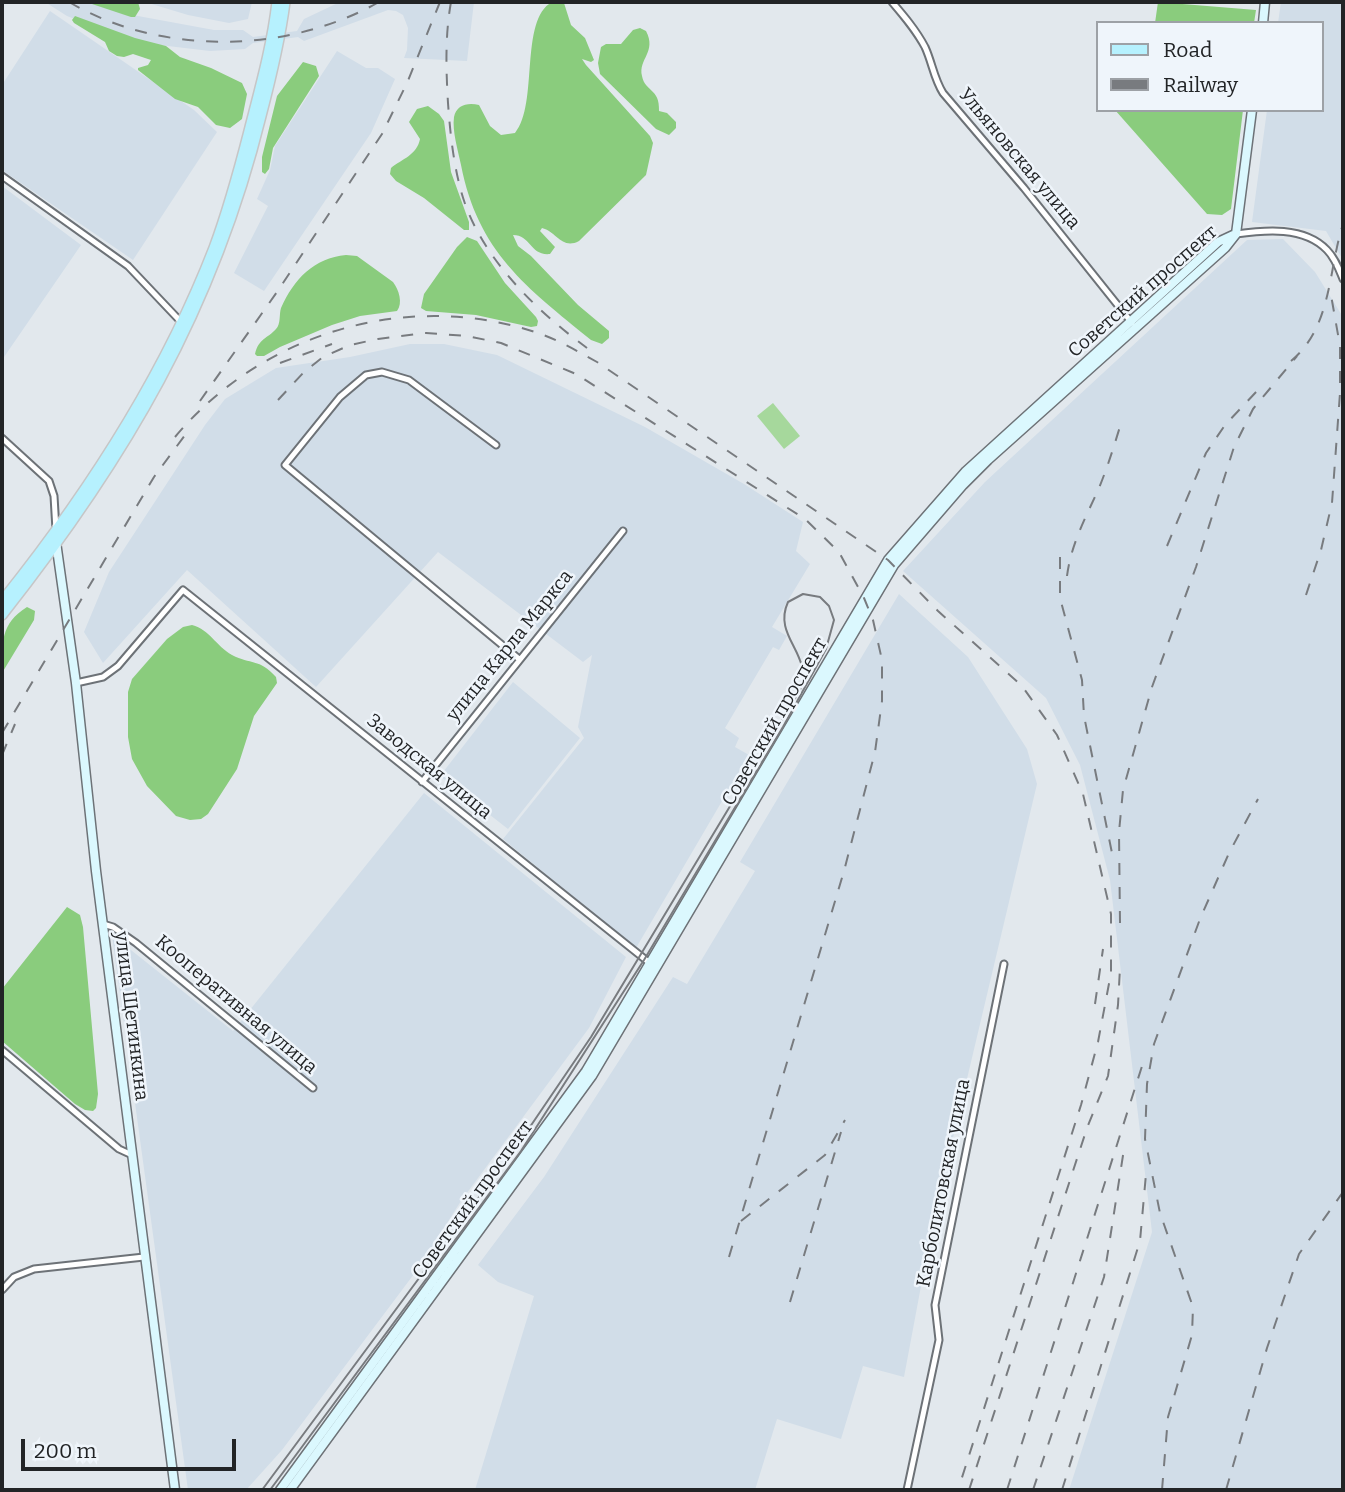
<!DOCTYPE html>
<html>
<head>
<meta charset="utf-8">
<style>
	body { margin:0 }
	#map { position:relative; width:1345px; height:1492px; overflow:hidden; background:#e2e8ed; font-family:Bitter,serif }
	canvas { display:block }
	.frame { position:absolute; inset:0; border:4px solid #222426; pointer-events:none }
	.legend { position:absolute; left:1096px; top:21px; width:228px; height:91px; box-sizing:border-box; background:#eff5fb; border:2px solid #9da1a6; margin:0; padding:9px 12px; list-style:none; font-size:21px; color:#222426 }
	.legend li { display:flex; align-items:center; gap:14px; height:35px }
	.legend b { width:35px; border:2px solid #9da1a6 }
	.scale { position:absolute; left:21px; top:1439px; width:215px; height:32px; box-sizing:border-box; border:4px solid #222426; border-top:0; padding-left:9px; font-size:21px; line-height:24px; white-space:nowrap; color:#222426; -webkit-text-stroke:5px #eff5fb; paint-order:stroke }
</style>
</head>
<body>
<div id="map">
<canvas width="1345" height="1492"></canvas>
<div class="frame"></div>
<ul class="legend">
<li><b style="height:9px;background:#b6f1fe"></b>Road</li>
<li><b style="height:9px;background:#787b7f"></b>Railway</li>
</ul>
<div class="scale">200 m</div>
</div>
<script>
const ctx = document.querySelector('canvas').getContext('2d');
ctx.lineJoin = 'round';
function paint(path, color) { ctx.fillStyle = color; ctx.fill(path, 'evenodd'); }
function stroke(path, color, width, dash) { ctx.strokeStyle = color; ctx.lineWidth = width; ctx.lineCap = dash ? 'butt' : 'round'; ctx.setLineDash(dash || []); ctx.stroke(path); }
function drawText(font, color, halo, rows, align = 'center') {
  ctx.font = font + ' Bitter,serif'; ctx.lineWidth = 5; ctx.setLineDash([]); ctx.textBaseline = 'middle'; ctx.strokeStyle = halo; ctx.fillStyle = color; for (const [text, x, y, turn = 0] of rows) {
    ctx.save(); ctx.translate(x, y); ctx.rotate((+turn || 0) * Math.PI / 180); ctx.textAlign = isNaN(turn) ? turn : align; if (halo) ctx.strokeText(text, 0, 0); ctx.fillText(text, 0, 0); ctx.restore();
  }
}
paint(new Path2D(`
	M 45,2 L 97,2 L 138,16 L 214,30 L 243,30 L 253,37 L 297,31 L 304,19 L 340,2 L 474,2 L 467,61 L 404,58 L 407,50 L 408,28 L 403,15 L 396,11 L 388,10 L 304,41 L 298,37 L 253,43 L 245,49 L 210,51 L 134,42 L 67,16 Z
	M 145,2 L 252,2 L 248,19 L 229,23 L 188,15 Z
	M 1281,2 L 1343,2 L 1343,260 L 1326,231 L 1252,222 L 1267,110 L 1322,110 L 1322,23 L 1278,23 Z
	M 50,11 L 194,110 L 217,132 L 133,260 L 2,170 L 2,85 Z
	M 337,51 L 366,68 L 378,68 L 395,79 L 371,133 L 264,291 L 234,273 L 268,206 L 257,199 L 270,170 L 275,146 Z
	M 2,186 L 81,245 L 2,360 Z
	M 1283,239 L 1315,272 L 1343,317 L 1343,1490 L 1069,1490 L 1152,1232 L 1110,880 L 1080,765 L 1046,698 L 903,571 L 985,482 L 1247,240 Z
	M 410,344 L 444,344 L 497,355 L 645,427 L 744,484 L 803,522 L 796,551 L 810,564 L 772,627 L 787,636 L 779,650 L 773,647 L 725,728 L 739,738 L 735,747 L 749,755 L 636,948 L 503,839 L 584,738 L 578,727 L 592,655 L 583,662 L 438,552 L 316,687 L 187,570 L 103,663 L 84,632 L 109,572 L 205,425 L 225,399 L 276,368 L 350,357 Z
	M 899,594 L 968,657 L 1027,749 L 1037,784 L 933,1222 L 904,1377 L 863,1366 L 841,1439 L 777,1419 L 755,1490 L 475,1490 L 534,1296 L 498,1282 L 478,1265 L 544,1177 L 673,977 L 687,984 L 755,871 L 740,862 Z
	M 513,682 L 580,738 L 508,829 L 440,776 Z
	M 424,793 L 626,957 L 589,1028 L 461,1201 L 420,1266 L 282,1450 L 246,1490 L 188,1490 L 112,935 L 233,1031 Z`), '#d1dde8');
paint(new Path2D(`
	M 773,403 L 800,436 L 784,449 L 757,416 Z`), '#a6d89c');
paint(new Path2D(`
	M 86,2 L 138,2 L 140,9 L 135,17 L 131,17 Z
	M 552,2 L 564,3 L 571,25 L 585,38 L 594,60 L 591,62 L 582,59 L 586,65 L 650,136 L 653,143 L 646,175 L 579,241 C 562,250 557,232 542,228 L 540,231 L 555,247 L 550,254 C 530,256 531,235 513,235 L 518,246 L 531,256 L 578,305 L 609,331 L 609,338 L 602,344 L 591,340 C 526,287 478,252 461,165 C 458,150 452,131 454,117 C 456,105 468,102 479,105 L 490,126 L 501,135 L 515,133 C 539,104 519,20 552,2 Z
	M 1158,2 L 1256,10 L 1254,23 L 1155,23 Z
	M 75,16 L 135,38 L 166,46 L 180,57 L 211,68 L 242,83 L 247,94 L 242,119 L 230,128 L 216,125 L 198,107 L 175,99 L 138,70 L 138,68 L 148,65 L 151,60 L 133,54 L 124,57 L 117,56 L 109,51 L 105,42 L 74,23 L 72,20 Z
	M 640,28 L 646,31 C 657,52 638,59 642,76 C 645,92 660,88 659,111 L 667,113 L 676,122 L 676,128 L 669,135 L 656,129 L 600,74 L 598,63 L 601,47 L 606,44 L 621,44 L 633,30 Z
	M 303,62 L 316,66 L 319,76 L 273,148 L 269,169 L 265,174 L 262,172 L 262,157 L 277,96 Z
	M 428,106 L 439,114 L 444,121 L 451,172 L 469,222 L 469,230 L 464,230 L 424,198 L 396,181 L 390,174 L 391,168 C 402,159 417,155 420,139 L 409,122 L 417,109 Z
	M 1115,110 L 1243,110 L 1231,209 L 1222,215 L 1207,214 Z
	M 467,237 L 477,241 L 505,283 L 536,317 L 538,321 L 537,326 L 531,327 L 476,315 L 426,311 L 421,308 L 424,294 L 457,247 Z
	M 346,255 L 357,256 L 393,282 C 399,290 403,303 397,311 L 360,316 L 332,325 L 280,347 L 264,356 L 257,356 L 255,354 C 259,338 267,339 276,329 C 281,324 279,314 281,308 C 294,279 314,258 346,255 Z
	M 27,607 L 35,611 L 34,620 L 2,673 C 2,643 0,624 27,607 Z
	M 192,625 C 210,630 216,646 232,655 C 251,665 259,658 276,677 L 277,683 L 254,716 L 237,769 L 208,814 L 201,819 L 190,820 L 176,816 L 147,786 L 132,759 L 128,737 L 128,692 L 132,679 L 167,639 L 183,627 Z
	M 67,907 L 80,915 L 83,927 L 98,1094 L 96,1108 L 93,1111 L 85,1110 L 75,1104 L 2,1041 L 2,989 Z`), '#8acc7d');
const street = new Path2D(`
	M 892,2 C 904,16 916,30 925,47 C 932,62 934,79 943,93 L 1024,188 L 1132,323
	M 2,176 L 128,266 L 183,324
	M 1236,234 C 1265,230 1304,226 1327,250 C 1335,258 1339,269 1343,279
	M 2,438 L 49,481 L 54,496 L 56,530
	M 496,445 L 409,380 L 382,372 L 366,375 L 340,397 L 285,465 L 519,659
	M 76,683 L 103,677 L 118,666 L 183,590 L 651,964
	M 422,782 L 623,531
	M 103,924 L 113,927 L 136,943 L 313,1088
	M 2,1050 L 119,1149 L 132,1155
	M 2,1290 L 14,1277 L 34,1269 L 144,1257
	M 907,1490 L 939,1340 L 935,1305 L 1004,964`);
const secondary = new Path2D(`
	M 1263,23 L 1265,2
	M 56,542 L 76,683 L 96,871 L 175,1490
	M 280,1490 L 586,1071 L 888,560 L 966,471 L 1218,242 L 1233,235
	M 290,1490 L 592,1076 L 894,565 L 963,485 L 988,460 L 1225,248 L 1236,234 L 1252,110`);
const primary = new Path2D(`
	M 2,601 C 88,494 164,377 214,248 C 228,210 239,170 249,131 C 260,88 272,46 277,2
	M 2,615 C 125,459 213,311 261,116 C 271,78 280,41 285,2`);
stroke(street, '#6d7277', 9);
stroke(secondary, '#6d7277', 11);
stroke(primary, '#c6c6c7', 12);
stroke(street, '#fff', 5);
stroke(secondary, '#dbf8fe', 8);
stroke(primary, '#b6f1fe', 9);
stroke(new Path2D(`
	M 262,1490 L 517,1146 L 591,1037 L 800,690 C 814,654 772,637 788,602 L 803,594 L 820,597 L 829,606 L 834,620 L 826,649 L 783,727 L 644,960 L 521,1151 L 270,1490`), '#787b7f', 2);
stroke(new Path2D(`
	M 69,2 C 161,56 287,54 379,2
	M 451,2 C 445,35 446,70 448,103 C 450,131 453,160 460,187 C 476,253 534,309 587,348
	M 1291,361 C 1332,327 1328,271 1343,224
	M 280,363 L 332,344
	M 278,400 L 304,372 L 323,357 L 350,345 L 378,339 L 426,333 L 467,336 L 501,343 L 576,374 L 805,519 L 839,552 L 864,598 L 873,620 L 882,660 L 882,701 L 875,752 L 844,871 L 729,1257
	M 200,401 L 277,292 L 382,134 L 407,83 L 440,2
	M 175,437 C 262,333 406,290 535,332 C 557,339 577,351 597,362 L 888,560 L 938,611 L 1022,686 L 1057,735 L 1083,794 L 1111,914 L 1111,973 L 1098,1042 L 1081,1105 L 958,1490
	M 1167,546 L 1206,453 L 1225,425 L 1257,391
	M 1060,557 L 1060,598 L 1082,680 L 1084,716 L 1112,853
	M 1067,576 C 1071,544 1086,517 1099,488 C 1108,466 1115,443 1122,420
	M 1306,595 L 1321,550 L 1332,503 L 1340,393 L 1340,346 L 1331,295
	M 2,733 L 154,477 L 188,431
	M 2,755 L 15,724
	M 1120,923 L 1119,832 L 1123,790 L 1152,687 L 1196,567 L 1234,447 L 1253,409 L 1297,356
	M 1095,1004 L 1103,949
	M 741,1221 L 825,1155 L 845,1120
	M 790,1302 L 841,1132
	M 969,1490 L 1087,1128 L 1108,1076 L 1118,1005 L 1120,968
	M 1007,1490 L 1143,1063
	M 1033,1490 L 1104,1277 L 1124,1149
	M 1062,1490 L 1140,1241 L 1146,1174
	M 1162,1490 L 1168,1417 L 1192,1335 L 1193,1307 L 1160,1213 L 1145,1139 L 1147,1084 L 1154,1044 L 1200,919 L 1229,853 L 1258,799
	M 1226,1490 L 1267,1348 L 1299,1254 L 1343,1192`), '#787b7f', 2, [12, 12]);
drawText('19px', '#222426', '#eff5fb', [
	["Ульяновская улица",1019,159,50],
	["Советский проспект",1143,292,-41],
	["улица Карла Маркса",510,646,-51],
	["Советский проспект",775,722,-60],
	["Заводская улица",429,767,39],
	["Кооперативная улица",236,1005,40],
	["улица Щетинкина",131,1016,83],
	["Карболитовская улица",944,1183,-79],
	["Советский проспект",473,1200,-54]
]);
</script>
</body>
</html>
